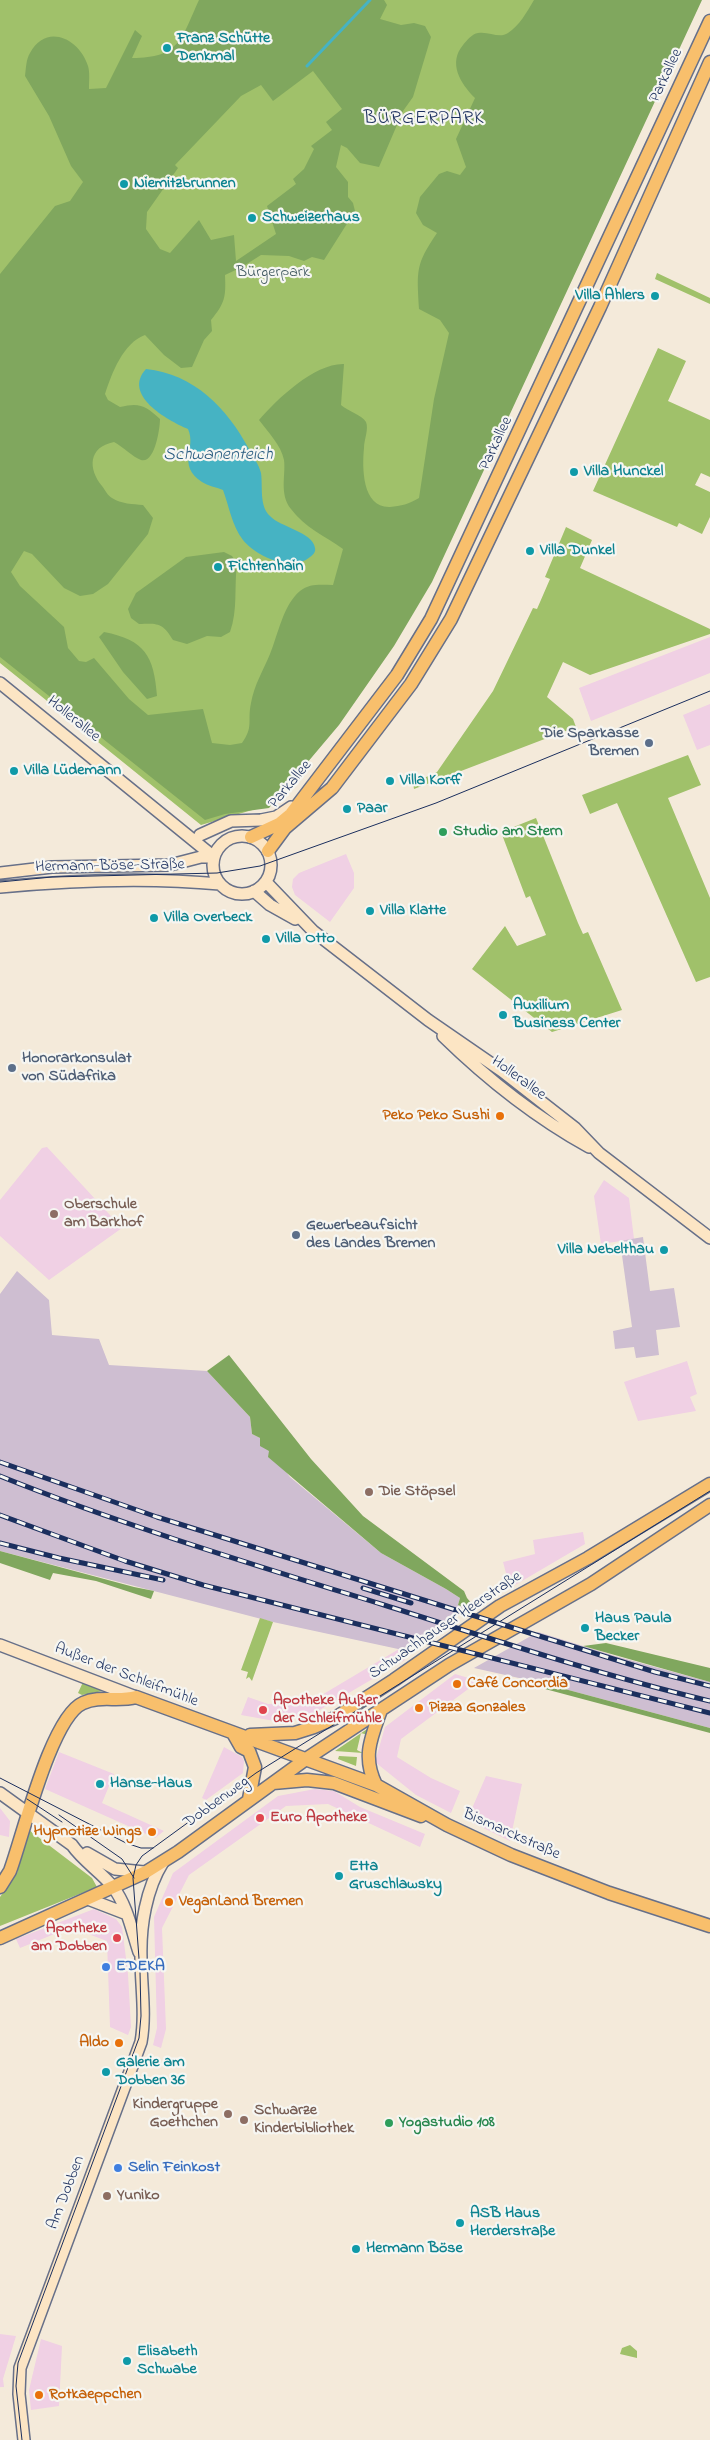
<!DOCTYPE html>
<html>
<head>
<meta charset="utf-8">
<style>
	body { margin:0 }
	canvas { display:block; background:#f4eada }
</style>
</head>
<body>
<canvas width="710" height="2440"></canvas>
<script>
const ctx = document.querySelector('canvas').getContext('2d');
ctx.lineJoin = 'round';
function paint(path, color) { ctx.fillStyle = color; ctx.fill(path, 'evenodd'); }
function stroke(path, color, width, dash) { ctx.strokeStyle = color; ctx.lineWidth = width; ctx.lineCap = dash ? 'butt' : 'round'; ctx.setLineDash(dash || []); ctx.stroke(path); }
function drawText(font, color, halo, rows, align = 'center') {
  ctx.font = font + ' "Indie Flower",sans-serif'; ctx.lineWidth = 4.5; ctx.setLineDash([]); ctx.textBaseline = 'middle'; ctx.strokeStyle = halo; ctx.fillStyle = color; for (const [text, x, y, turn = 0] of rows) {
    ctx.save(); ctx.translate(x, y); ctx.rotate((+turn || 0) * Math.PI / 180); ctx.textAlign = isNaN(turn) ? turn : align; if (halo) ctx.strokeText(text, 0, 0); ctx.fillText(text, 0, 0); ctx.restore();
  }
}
paint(new Path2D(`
	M 710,637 L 710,673 L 591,721 L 579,688 Z
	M 710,704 L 710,745 L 697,750 L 683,715 Z
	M 346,854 L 354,873 L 354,888 L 330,922 L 295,895 L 292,887 L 293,879 L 299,873 Z
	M 47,1147 L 122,1228 L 49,1280 L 0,1236 L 0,1200 L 42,1148 Z
	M 604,1180 L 629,1198 L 634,1239 L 601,1244 L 594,1196 Z
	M 687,1361 L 697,1394 L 690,1397 L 696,1411 L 638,1421 L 624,1382 Z
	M 583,1532 L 585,1544 L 510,1588 L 503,1562 L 535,1554 L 533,1540 Z
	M 399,1649 L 405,1660 L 311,1715 L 280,1722 L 241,1715 L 248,1697 L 268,1704 L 310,1702 Z
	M 455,1674 L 479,1681 L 401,1739 L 397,1757 L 431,1778 L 460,1791 L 451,1813 L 416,1795 L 375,1762 L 385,1727 Z
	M 224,1747 L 242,1757 L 244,1761 L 243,1773 L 206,1800 L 202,1798 Z
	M 59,1752 L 114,1774 L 102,1803 L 164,1831 L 155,1838 L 45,1789 Z
	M 486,1776 L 522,1784 L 510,1841 L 467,1820 Z
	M 315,1789 L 334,1791 L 360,1807 L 425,1834 L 420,1847 L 328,1804 L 286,1806 L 189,1875 L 162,1928 L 166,2029 L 161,2048 L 153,2045 L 157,2028 L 154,1917 L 173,1873 L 278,1796 Z
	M 0,1808 L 10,1821 L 9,1837 L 0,1835 Z
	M 94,1909 L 116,1919 L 122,1927 L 128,1974 L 131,2027 L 128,2035 L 110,2027 L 107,1941 L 83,1932 L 79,1924 L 20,1948 L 16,1939 Z
	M 0,2334 L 16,2336 L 3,2379 L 4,2387 L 0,2387 Z
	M 41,2339 L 62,2346 L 59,2406 L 31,2410 L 29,2390 Z`), '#f0d0e4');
paint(new Path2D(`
	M 643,1237 L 650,1291 L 674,1288 L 680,1327 L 656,1330 L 659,1355 L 636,1358 L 634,1347 L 615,1349 L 613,1331 L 632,1327 L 620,1241 Z
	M 17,1271 L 49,1300 L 52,1335 L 99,1339 L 109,1365 L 207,1371 L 250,1417 L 252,1434 L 260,1438 L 290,1477 L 381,1553 L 446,1589 L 460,1598 L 458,1605 L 465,1608 L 413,1648 L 412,1652 L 273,1622 L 0,1551 L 0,1294 Z
	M 538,1632 L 615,1656 L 710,1682 L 710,1728 L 546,1684 L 474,1668 Z`), '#cebed1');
paint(new Path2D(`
	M 0,0 L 700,0 L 266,806 L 201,825 L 0,663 Z
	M 657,273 L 710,298 L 710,304 L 655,279 Z
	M 658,348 L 686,361 L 668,401 L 710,420 L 710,477 L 701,473 L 695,485 L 710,492 L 710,517 L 702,534 L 679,523 L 677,527 L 593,491 Z
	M 566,527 L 592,540 L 580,568 L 710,629 L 710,634 L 590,675 L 563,662 L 547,697 L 573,719 L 576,727 L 414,789 L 413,783 L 437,772 L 493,691 L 533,608 L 537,609 L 550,579 L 545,577 Z
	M 688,755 L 701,785 L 668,798 L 710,898 L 710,977 L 696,982 L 617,803 L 590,814 L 582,795 Z
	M 536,818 L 578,923 L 583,934 L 588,932 L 622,1010 L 552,1032 L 472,969 L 505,926 L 517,946 L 546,935 L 530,896 L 526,898 L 501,832 Z
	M 260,1618 L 273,1622 L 252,1681 L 249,1677 L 246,1679 L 248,1672 L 241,1670 Z
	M 83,1682 L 103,1690 L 103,1691 L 82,1695 L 78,1693 Z
	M 370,1727 L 368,1735 L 361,1733 L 357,1750 L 363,1753 L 335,1751 Z
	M 339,1756 L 357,1757 L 356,1766 L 338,1759 Z
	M 29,1830 L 92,1878 L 97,1887 L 0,1926 L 0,1897 L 17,1873 Z
	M 630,2345 L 637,2351 L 637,2358 L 620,2354 L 622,2348 Z`), '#a0c16a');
paint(new Path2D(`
	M 199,0 L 384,0 L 387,5 L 380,19 L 401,25 L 414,23 L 425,26 L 431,37 L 413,97 L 403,111 L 379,167 L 360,163 L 347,148 L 341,145 L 336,167 L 348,182 L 348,197 L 353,203 L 355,211 L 324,260 L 312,257 L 304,261 L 289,256 L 261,255 L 242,267 L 225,275 C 226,297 225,303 211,320 L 212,331 L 204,340 L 192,367 L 181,368 L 164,355 L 145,335 C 123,343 112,373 105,394 L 108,400 L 120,407 C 140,402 146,406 160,419 C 160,428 155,464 141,460 C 133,457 123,447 114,442 C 88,447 88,469 102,486 C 105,490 108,496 112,498 C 121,504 133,504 143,505 L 153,518 L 148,534 L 108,584 L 93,594 L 80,596 L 64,588 L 32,554 L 24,551 L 11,572 L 20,586 L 64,627 L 68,648 L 79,661 L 86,662 L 94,658 L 129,699 L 148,715 L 203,709 L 212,743 L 230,745 L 242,743 C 254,726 247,722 251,703 C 254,685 263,671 270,654 C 278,635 283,605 300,591 C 310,583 321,585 333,585 L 343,549 C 325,536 304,527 291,509 C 279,494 286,475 284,460 C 281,445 268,432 259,420 C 277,399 315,363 344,364 L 341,405 C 348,411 362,415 366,422 C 369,429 364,440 364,448 C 362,468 362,508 390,507 C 401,506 409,504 419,498 L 434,399 L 449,333 L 440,320 L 419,309 C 417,271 415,265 437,233 L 423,225 L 416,213 L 420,197 L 439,174 L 447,171 L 460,175 L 466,167 L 456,139 L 475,98 C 460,83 448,63 463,45 C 467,40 472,34 478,33 C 489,31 499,39 508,33 C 519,26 527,12 534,0 L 702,0 L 432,582 L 394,646 L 339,725 L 269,808 L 225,814 L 205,820 L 0,657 L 0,274 L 55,206 L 70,201 L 83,182 L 71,166 L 49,116 L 25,76 C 26,69 26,59 30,53 C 46,23 79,38 88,66 C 90,72 89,82 89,89 L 106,88 L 135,30 L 142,36 L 132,58 C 180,58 181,39 199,0 ZM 313,71 L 342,109 L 326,122 L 332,130 L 311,146 L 314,149 L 304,169 L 293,179 L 296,184 L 267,206 L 276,234 L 236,261 L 234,235 L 211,240 L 199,220 L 170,253 L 160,249 L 146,229 L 147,212 L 178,168 L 175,165 L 241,96 L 261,85 L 273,101 Z
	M 224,552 L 232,556 L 237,564 C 234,587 238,610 230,632 L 221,637 L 207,636 L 187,644 L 173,640 C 163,623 158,623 139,624 L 131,618 L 128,609 L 136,593 L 186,557 Z
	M 104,632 C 145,640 154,656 157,696 L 147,699 L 123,672 L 99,637 Z
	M 229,1355 L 311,1459 L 363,1516 L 464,1591 L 467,1598 L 473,1605 L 472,1610 L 458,1605 L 460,1598 L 446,1589 L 381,1553 L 268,1457 L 269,1451 L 260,1446 L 260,1438 L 252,1434 L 250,1417 L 207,1371 Z
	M 0,1551 L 134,1587 L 154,1591 L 151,1599 L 96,1581 L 53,1573 L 50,1580 L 0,1563 Z
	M 606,1643 L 710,1668 L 710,1682 L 583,1646 Z
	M 546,1684 L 710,1728 L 710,1733 L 545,1689 Z`), '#80a75e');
paint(new Path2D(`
	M 146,369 C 194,374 227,408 249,449 C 253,456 259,465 261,473 C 263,486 259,506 270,516 C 280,527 313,532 315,548 C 316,552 313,555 310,557 C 291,573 256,556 243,540 C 232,526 229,506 223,490 C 216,487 208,486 202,482 C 176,464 197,449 188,429 C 167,420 122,395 146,369 Z`), '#46b3c3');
stroke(new Path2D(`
	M 307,66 L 370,0`), '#46b3c3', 3);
const secondary = new Path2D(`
	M 0,683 L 214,857
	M 200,835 L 231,821 L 261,820 L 276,817 L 291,807
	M213 865a29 29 0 1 1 58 0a29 29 0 1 1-58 0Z
	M 0,873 L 52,867 L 170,865 L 201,857 L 214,857
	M 266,882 L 313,931 L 428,1020 L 502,1071 L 575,1128 L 599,1153 L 710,1238
	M 0,887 C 74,880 146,877 220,884
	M 254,891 L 270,905 L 295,919
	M 443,1036 C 487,1079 535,1117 589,1147
	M 0,1645 L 136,1697
	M 0,1793 L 72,1845 C 83,1861 101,1872 113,1887 C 127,1905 132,1931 139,1952
	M 87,1853 L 115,1869 L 144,1872
	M 88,1899 L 127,1914
	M 24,2440 L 19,2394 L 20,2368 L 141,2042 C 146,2014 141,1986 141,1958 C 140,1926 146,1889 163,1862`);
const primary = new Path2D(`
	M 251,837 L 279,824 L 291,814 L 397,675 L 431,619 L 710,21
	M 268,851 L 285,828 L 332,788 L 411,684 L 451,619 L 600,307 L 710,62
	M 233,1733 L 241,1747 L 249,1751 L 255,1767 L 249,1799
	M 250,1735 L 295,1733 L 314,1727 L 335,1718 L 394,1680 L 500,1606 L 588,1558 L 710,1484
	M 273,1783 L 307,1780 L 334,1783 L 421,1816
	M 376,1785 C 362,1757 371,1738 381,1710
	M 0,1887 L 10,1871 C 23,1836 51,1717 83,1703 C 100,1695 118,1702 136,1697 L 376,1785 L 447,1825 L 511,1855 L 609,1893 L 710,1926
	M 0,1938 L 146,1872 L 178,1852 L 306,1759 L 449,1665 L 591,1584 L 710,1505`);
stroke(secondary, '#677089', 14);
stroke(primary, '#677089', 15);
stroke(secondary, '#fce5c4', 11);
stroke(primary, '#f8bf6c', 12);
stroke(new Path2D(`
	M 0,882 L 52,877 L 217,873 L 260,866 L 436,803 L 710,691
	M 0,1778 L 126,1843 L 141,1848 L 153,1848
	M 27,1799 L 62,1822
	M 59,1815 L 122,1859 L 134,1878
	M 22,2440 L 16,2386 L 18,2363 L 139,2038 L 141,2016 L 140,1972 L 133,1878 L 136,1865 L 142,1856 L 256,1773 L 710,1491`), '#1b2f5e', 1);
const rail = new Path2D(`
	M 0,1462 L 157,1517 L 655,1672 L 710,1686
	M 0,1476 C 125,1526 255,1565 384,1605 C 492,1639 600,1675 710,1701
	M 0,1515 L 125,1561 L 203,1585 L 710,1713
	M 0,1543 L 59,1558 L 163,1580
	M 363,1588 L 411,1603`);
stroke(rail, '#1b2f5e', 5);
stroke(rail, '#f6f6f2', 3, [9]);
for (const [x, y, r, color] of [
	[167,48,5,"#0f9aa8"],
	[124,184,5,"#0f9aa8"],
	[252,218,5,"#0f9aa8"],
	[655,296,5,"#0f9aa8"],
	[574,472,5,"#0f9aa8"],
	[530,551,5,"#0f9aa8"],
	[218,567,5,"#0f9aa8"],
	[649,743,5,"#5c6f8a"],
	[14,771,5,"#0f9aa8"],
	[390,781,5,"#0f9aa8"],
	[347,809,5,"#0f9aa8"],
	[443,832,5,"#2e9e5b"],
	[370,911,5,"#0f9aa8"],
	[154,918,5,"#0f9aa8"],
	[266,939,5,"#0f9aa8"],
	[503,1015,5,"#0f9aa8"],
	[12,1068,5,"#5c6f8a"],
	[500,1116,5,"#e8710a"],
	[54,1214,5,"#8d6e63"],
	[296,1235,5,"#5c6f8a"],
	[664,1250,5,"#0f9aa8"],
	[369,1492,5,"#8d6e63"],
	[585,1628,5,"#0f9aa8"],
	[457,1684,5,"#e8710a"],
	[419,1708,5,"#e8710a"],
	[263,1710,5,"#e0444e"],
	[100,1784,5,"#0f9aa8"],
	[260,1818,5,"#e0444e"],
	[152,1832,5,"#e8710a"],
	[339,1876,5,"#0f9aa8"],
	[169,1902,5,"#e8710a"],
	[117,1938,5,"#e0444e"],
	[106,1967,5,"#3f7fe0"],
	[119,2043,5,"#e8710a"],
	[106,2072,5,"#0f9aa8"],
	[228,2114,5,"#8d6e63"],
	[244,2120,5,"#8d6e63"],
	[389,2123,5,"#2e9e5b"],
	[118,2168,5,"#3f7fe0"],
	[107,2196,5,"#8d6e63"],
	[460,2223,5,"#0f9aa8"],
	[356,2249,5,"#0f9aa8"],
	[127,2361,5,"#0f9aa8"],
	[39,2395,5,"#e8710a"]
]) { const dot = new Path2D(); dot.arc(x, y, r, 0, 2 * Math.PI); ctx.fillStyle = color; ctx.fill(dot); stroke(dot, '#f6f6f2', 2); }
drawText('bold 16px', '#0d838f', '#f6f6f2', [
	["Franz Schütte",177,39],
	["Denkmal",177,57],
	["Niemitzbrunnen",134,184],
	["Schweizerhaus",262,218],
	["Villa Ahlers",645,296,"right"],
	["Villa Hunckel",584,472],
	["Villa Dunkel",540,551],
	["Fichtenhain",228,567],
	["Villa Lüdemann",24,771],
	["Villa Korff",400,781],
	["Paar",357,809],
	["Villa Klatte",380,911],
	["Villa Overbeck",164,918],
	["Villa Otto",276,939],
	["Auxilium",513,1006],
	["Business Center",513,1024],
	["Villa Nebelthau",654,1250,"right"],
	["Haus Paula",595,1619],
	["Becker",595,1637],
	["Hanse-Haus",110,1784],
	["Etta",349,1867],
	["Gruschlawsky",349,1885],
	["Galerie am",116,2063],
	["Dobben 36",116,2081],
	["ASB Haus",470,2214],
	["Herderstraße",470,2232],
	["Hermann Böse",366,2249],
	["Elisabeth",137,2352],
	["Schwabe",137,2370]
], 'left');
drawText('16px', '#1b2f5e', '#f6f6f2', [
	["Parkallee",667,76,-65],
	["Parkallee",497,444,-65],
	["Hollerallee",73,720,39],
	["Parkallee",291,785,-50],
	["Hermann-Böse-Straße",110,867,-1],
	["Hollerallee",518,1079,36],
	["Schwachhauser Heerstraße",446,1626,-34],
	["Außer der Schleifmühle",126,1676,21],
	["Dobbenweg",217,1803,-36],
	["Bismarckstraße",511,1835,24],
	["Am Dobben",67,2193,-69]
]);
drawText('16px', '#435b62', '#f6f6f2', [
	["Bürgerpark",273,273]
]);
drawText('bold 16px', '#4e5e75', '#f6f6f2', [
	["Die Sparkasse",639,734,"right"],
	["Bremen",639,752,"right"],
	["Honorarkonsulat",22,1059],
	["von Südafrika",22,1077],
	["Gewerbeaufsicht",306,1226],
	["des Landes Bremen",306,1244]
], 'left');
drawText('bold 16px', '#27864d', '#f6f6f2', [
	["Studio am Stern",453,832],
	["Yogastudio 108",399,2123]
], 'left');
drawText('bold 16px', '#c56008', '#f6f6f2', [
	["Peko Peko Sushi",490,1116,"right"],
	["Café Concordia",467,1684],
	["Pizza Gonzales",429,1708],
	["Hypnotize Wings",142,1832,"right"],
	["VeganLand Bremen",179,1902],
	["Aldo",109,2043,"right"],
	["Rotkaeppchen",49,2395]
], 'left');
drawText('bold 16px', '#785e54', '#f6f6f2', [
	["Oberschule",64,1205],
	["am Barkhof",64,1223],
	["Die Stöpsel",379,1492],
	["Kindergruppe",218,2105,"right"],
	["Goethchen",218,2123,"right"],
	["Schwarze",254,2111],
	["Kinderbibliothek",254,2129],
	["Yuniko",117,2196]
], 'left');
drawText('bold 16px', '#be3a42', '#f6f6f2', [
	["Apotheke Außer",273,1701],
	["der Schleifmühle",273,1719],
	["Euro Apotheke",270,1818],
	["Apotheke",107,1929,"right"],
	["am Dobben",107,1947,"right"]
], 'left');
drawText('bold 16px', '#366cbe', '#f6f6f2', [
	["EDEKA",116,1967],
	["Selin Feinkost",128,2168]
], 'left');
drawText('italic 18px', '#2a5d81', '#f6f6f2', [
	["Schwanenteich",218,456]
]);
ctx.letterSpacing = '1px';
drawText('19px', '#1b2f5e', '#f6f6f2', [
	["BÜRGERPARK",424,120]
]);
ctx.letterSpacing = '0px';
</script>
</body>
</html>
